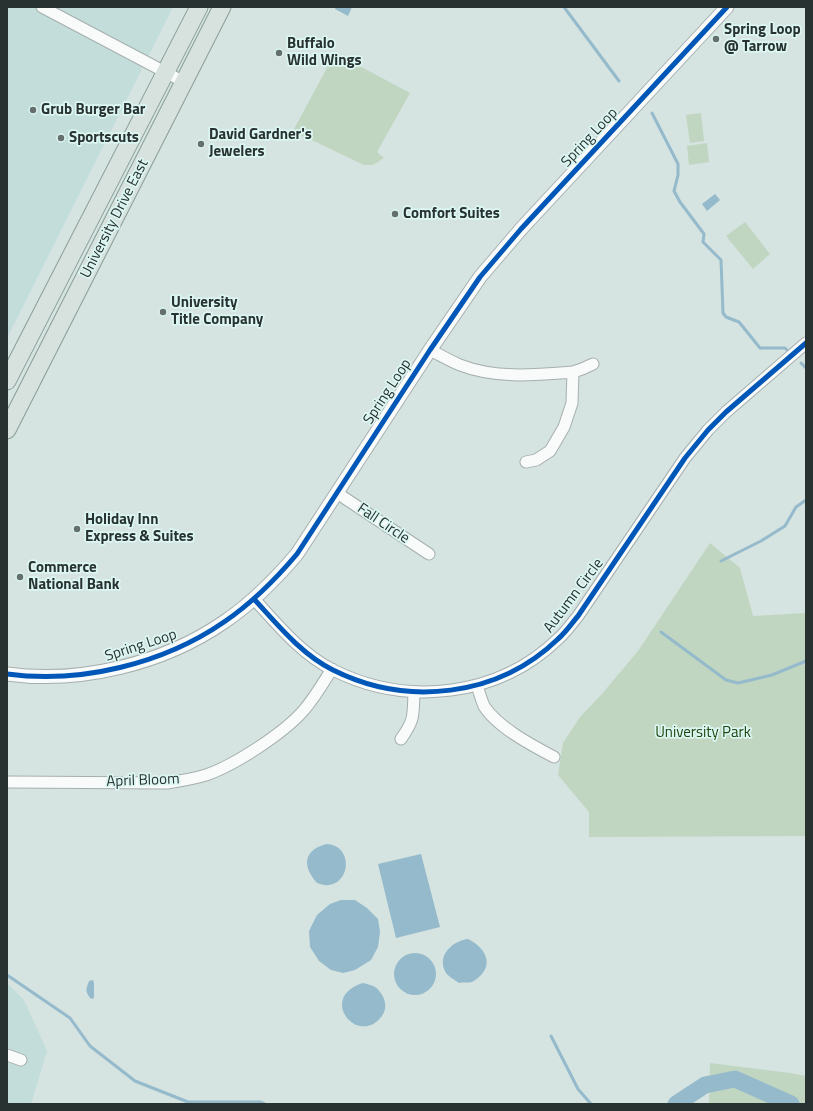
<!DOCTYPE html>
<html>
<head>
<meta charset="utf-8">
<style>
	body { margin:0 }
	#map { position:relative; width:813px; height:1111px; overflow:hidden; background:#d5e3e1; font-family:"Titillium Web",sans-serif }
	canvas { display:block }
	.frame { position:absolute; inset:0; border:8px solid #283230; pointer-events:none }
</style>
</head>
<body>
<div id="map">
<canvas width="813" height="1111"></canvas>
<div class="frame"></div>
</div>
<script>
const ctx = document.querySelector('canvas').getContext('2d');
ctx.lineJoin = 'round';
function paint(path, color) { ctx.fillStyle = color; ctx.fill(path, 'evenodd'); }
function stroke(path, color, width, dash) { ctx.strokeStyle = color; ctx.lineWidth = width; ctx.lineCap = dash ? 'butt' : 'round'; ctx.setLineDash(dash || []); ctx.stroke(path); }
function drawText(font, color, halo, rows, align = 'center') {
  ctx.font = font + ' "Titillium Web",sans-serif'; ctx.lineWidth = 3.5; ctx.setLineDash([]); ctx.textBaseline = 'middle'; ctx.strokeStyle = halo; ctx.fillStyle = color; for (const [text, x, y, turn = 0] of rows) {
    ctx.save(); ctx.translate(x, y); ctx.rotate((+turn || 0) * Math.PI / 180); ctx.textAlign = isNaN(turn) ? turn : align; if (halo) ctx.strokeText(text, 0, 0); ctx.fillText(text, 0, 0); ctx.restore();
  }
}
paint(new Path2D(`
	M 7,7 L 173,7 L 7,338 Z
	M 7,983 L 24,1000 L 47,1051 L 31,1104 L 7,1104 Z`), '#c3ddda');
paint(new Path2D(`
	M 335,53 L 410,93 L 377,152 L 384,158 L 373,165 L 364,165 L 293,131 Z
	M 701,113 L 704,141 L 690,143 L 686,115 Z
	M 707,143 L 709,162 L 689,165 L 687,146 Z
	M 745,222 L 770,254 L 753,269 L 726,236 Z
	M 710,543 L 740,568 L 753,616 L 806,613 L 806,836 L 589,837 L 589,812 L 558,775 L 563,743 L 580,717 L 601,695 L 638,651 Z
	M 710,1063 L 790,1073 L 806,1076 L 806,1104 L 709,1104 Z`), '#c0d6c1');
paint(new Path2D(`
	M 336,7 L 352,7 L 348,16 L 335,9 Z
	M 715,194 L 720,200 L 707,211 L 702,204 Z
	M 326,844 C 352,844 352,882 329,885 C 325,886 321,884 317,883 C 303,867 302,851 326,844 Z
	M 421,854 L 440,927 L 396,938 L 378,864 Z
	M 341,900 L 355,900 L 367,908 L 378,919 L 380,932 L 378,947 L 371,960 L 355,970 L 343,973 L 331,970 L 319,961 L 310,947 L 309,931 L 317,915 L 330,904 Z
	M 468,939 C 481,945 494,960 482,974 C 479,977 476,980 472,982 C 468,983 463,982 459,983 C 455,980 449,977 446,973 C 436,956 452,941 468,939 Z
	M394 974a21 21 0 1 1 42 0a21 21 0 1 1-42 0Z
	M 93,980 L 94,983 L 94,997 L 93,999 L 90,998 C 85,991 86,989 89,981 Z
	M 363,983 C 367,984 372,985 375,987 C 384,994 389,1006 382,1016 C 358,1048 317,997 363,983 Z`), '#94bacb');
stroke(new Path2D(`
	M 564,7 L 619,81
	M 652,113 L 678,164 L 678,175 L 674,191 L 680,202 L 704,234 L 703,242 L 721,260 L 723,313 L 726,317 L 739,322 L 760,348 L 785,348 L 787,350
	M 801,363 L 806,368
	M 721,561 L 761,541 L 785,526 L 796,507 L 806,500
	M 661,632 L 726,680 L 738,683 L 772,675 L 806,661
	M 7,975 L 70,1018 L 90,1046 L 135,1081 L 188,1102 L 260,1102 L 265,1104
	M 551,1036 L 578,1089 L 591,1104`), '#94bacb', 3);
stroke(new Path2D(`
	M 676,1104 L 705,1085 L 735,1079 L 791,1104`), '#94bacb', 17);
const minor = new Path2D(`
	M 42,7 L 184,82
	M 430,350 C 440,355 450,361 460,365 C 496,379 535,375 573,372 L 582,369 L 593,364
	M 526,462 L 536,460 L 550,451 L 564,427 L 572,403 L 573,372
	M 337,493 L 429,554
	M 254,599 C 277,624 301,654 333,670 C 407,707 498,697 558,639 C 566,632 572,623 578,616 L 685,458 L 708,430 L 726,412 L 806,343
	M 477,685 C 479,692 481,699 484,706 C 497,727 533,746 554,757
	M 401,739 C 415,719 413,716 414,692
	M 7,782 L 167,783 C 180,781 193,779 206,775 C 235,765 284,733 304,710 C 315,697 323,683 332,669
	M 7,1055 L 21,1060`);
const tertiary = new Path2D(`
	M 7,674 C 80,684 163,664 224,622 C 252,603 275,580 297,554 L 430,350 L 480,277 L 521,229 L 727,7`);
const primary = new Path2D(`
	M 7,381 L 199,7
	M 7,430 L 222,7`);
stroke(minor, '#a5afae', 13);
stroke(tertiary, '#a5afae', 15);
stroke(primary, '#889e97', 19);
stroke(minor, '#f9fbfa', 11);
stroke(tertiary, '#f9fbfa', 13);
stroke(primary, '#d7e1de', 17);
stroke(new Path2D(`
	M 254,599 C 277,624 301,654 333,670 C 407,707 498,697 558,639 C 566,632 572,623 578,616 L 685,458 L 708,430 L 726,412 L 806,343
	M 7,674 C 80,684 163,664 224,622 C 252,603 275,580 297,554 L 430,350 L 480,277 L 521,229 L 727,7`), '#0057b8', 5);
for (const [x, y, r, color] of [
	[716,39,4,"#65706e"],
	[279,53,4,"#65706e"],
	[33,110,4,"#65706e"],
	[61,138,4,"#65706e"],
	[201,144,4,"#65706e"],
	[395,214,4,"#65706e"],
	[163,312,4,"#65706e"],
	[77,529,4,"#65706e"],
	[20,577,4,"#65706e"]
]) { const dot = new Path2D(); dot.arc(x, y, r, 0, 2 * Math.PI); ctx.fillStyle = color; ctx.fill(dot); stroke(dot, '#dcf6f2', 1.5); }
drawText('bold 15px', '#283230', '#dcf6f2', [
	["Spring Loop",724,30],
	["@ Tarrow",724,47],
	["Buffalo",287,44],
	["Wild Wings",287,61],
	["Grub Burger Bar",41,110],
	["David Gardner's",209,135],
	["Jewelers",209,152],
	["Sportscuts",69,138],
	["Comfort Suites",403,214],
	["University",171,303],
	["Title Company",171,320],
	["Holiday Inn",85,520],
	["Express & Suites",85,537],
	["Commerce",28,568],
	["National Bank",28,585]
], 'left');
drawText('15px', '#283230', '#dcf6f2', [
	["Spring Loop",590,138,-47],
	["University Drive East",115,219,-63],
	["Spring Loop",388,392,-57],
	["Fall Circle",383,524,34],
	["Autumn Circle",574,596,-53],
	["Spring Loop",141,646,-18],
	["April Bloom",143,781,-2]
]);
drawText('15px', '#1f4710', '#dcf6f2', [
	["University Park",703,733]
]);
</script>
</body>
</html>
